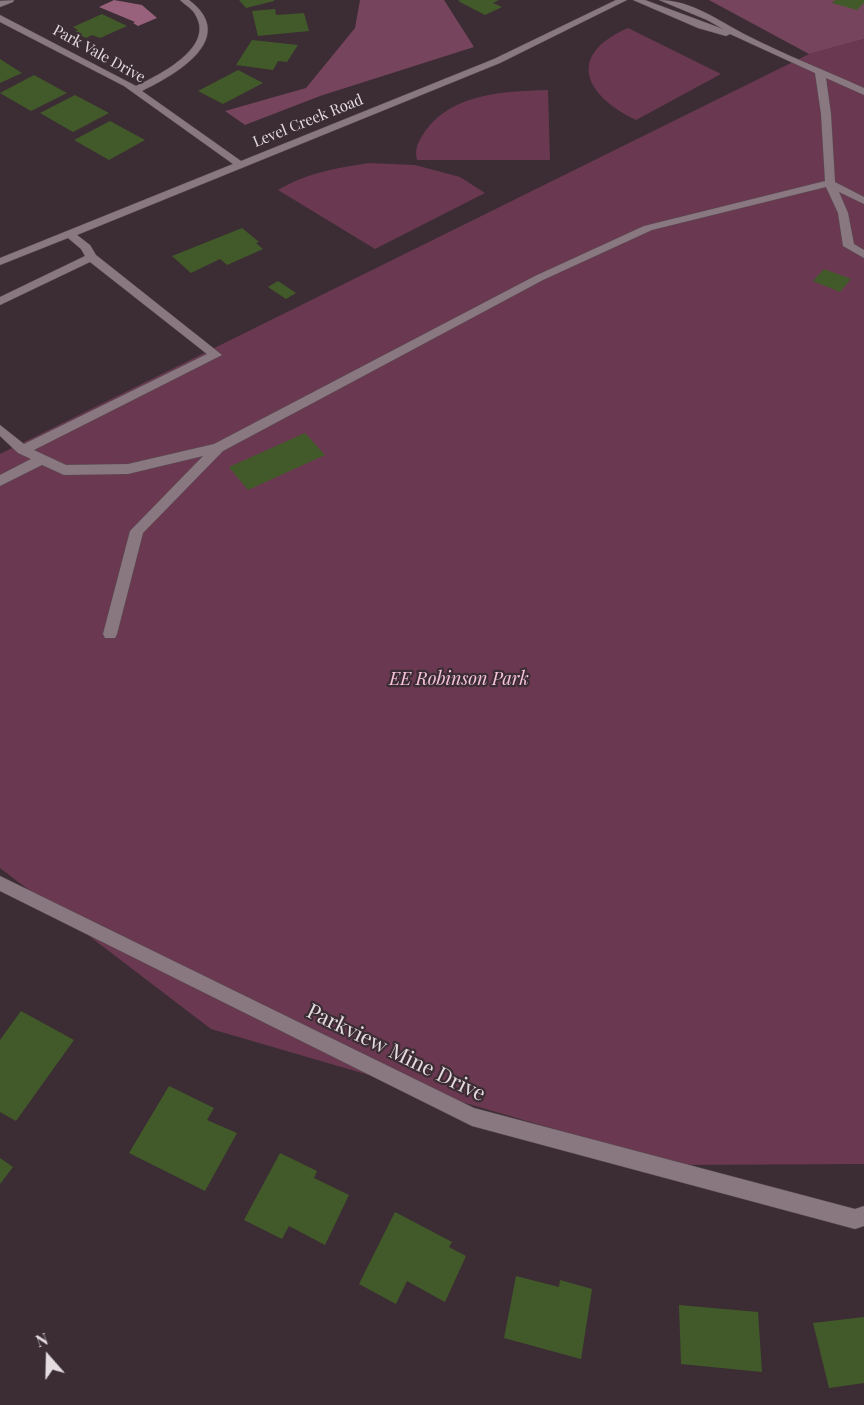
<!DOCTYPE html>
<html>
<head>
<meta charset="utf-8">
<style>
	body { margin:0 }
	#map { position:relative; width:864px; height:1405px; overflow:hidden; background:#3b2d33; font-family:"Playfair Display",serif }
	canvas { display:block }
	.north { position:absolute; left:18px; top:1327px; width:60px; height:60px; -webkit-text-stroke:4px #3b2d33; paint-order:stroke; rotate:340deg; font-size:16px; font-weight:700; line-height:24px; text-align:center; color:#e5dce0 }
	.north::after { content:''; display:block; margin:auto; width:21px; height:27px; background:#e5dce0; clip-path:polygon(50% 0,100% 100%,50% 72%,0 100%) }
</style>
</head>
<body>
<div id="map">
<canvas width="864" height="1405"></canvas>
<div class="north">N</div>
</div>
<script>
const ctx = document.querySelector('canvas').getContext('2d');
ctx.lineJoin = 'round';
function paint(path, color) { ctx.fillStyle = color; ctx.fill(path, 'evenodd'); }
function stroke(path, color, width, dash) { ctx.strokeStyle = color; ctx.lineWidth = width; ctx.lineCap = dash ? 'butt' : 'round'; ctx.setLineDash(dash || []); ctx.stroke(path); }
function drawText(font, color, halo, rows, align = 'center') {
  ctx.font = font + ' "Playfair Display",serif'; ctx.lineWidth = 4.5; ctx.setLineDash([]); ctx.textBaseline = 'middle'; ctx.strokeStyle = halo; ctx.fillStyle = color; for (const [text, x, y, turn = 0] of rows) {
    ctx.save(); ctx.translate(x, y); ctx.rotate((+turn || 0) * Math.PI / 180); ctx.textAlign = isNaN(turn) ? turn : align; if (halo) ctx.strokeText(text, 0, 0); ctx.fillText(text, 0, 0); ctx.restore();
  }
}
paint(new Path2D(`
	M 628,28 L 721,74 L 636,120 C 584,95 566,55 628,28 Z
	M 864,39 L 864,1164 L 678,1165 L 211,1029 L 0,868 L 0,454 L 809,54 Z
	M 548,90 L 550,160 L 417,160 C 414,148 419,140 426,130 C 453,93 507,91 548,90 Z
	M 369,163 L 415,165 L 460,177 L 485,193 L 375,249 L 278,190 C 307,173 336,168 369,163 Z`), '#6a3951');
paint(new Path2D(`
	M 360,0 L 444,0 L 474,47 L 320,96 L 245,125 L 225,111 L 306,88 L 355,28 Z
	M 709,0 L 864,0 L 864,39 L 809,54 Z`), '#77445d');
paint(new Path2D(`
	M 114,0 L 142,5 L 157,18 L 138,26 L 133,23 L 135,22 L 99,7 Z`), '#98617c');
paint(new Path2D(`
	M 239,0 L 274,0 L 274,1 L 246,8 Z
	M 460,0 L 499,0 L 493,3 L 502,7 L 485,15 L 458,1 Z
	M 835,0 L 864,0 L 864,3 L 857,10 L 832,3 Z
	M 275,9 L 276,15 L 304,13 L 309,31 L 258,36 L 252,11 Z
	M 102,14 L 127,26 L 100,38 L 92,35 L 86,38 L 75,32 L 78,30 L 73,27 Z
	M 252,40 L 298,45 L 287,62 L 278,61 L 273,70 L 236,65 Z
	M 0,59 L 22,73 L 0,83 Z
	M 238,70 L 263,83 L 223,104 L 198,91 Z
	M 34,75 L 67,93 L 31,111 L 0,93 Z
	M 75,95 L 109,113 L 73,132 L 40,113 Z
	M 110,121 L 145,140 L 109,160 L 74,140 Z
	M 242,228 L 259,242 L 256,243 L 263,249 L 227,265 L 220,259 L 191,273 L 172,256 Z
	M 824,269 L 851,279 L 840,292 L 813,281 Z
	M 278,281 L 296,293 L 286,299 L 268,287 Z
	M 305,433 L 325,455 L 248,490 L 229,467 Z
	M 21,1011 L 74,1040 L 16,1121 L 0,1112 L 0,1040 Z
	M 169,1086 L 214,1108 L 207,1120 L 237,1133 L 205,1191 L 129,1153 Z
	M 280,1153 L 317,1171 L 314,1178 L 349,1195 L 325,1245 L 289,1226 L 282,1239 L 244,1220 Z
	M 0,1158 L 13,1167 L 0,1184 Z
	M 395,1212 L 452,1242 L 449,1247 L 466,1256 L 445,1302 L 407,1281 L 396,1304 L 359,1284 Z
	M 516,1276 L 559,1287 L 560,1280 L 592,1289 L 581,1359 L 504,1338 Z
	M 679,1305 L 758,1312 L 762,1372 L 681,1364 Z
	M 864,1317 L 864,1383 L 829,1388 L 813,1323 Z`), '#425a2a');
const minor = new Path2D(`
	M 14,0 L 13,2 L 0,7 L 0,1 Z
	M 180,0 L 189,0 C 239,38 177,74 142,91 L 241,161 L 494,59 L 616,0 L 627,0 L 500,63 L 77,235 L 90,245 L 96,255 L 222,355 L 34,450 L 66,465 L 128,464 L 214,444 L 535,276 L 644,226 L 825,181 L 821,114 L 815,73 L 730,34 L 726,36 L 698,28 L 633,0 L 645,0 L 723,29 L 707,20 L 659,0 C 690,0 718,20 744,34 C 783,54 824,70 864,88 L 864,95 L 826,78 L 831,114 L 835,182 L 864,197 L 864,204 L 839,192 L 848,213 L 854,244 L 864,250 L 864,258 L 843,246 L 838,213 L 826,187 L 652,230 L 543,280 L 223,451 L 143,533 L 117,634 L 115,638 L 105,638 L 103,634 L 130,531 L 203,456 L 128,474 L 64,475 L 42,465 L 0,486 L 0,475 L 31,459 L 18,453 L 0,436 L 0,425 L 24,444 L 207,354 L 90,262 L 0,305 L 0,297 L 85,256 L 81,249 L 68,238 L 0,265 L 0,258 L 233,164 L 124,86 L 0,22 L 0,15 L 136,86 C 159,75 214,48 196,16 C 193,9 185,5 180,0 Z
	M 0,876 L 474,1108 L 855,1209 L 864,1206 L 864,1226 L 855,1229 L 472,1126 L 0,891 Z`);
stroke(minor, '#55494e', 1);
paint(minor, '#89787f');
drawText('15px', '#e5dce0', '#3b2d33', [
	["Park Vale Drive",99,54,29],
	["Level Creek Road",308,121,-22]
]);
drawText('italic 18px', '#f8c4dc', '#3b2d33', [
	["EE Robinson Park",459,679]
]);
drawText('21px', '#e5dce0', '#3b2d33', [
	["Parkview Mine Drive",396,1053,26]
]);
</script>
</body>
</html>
